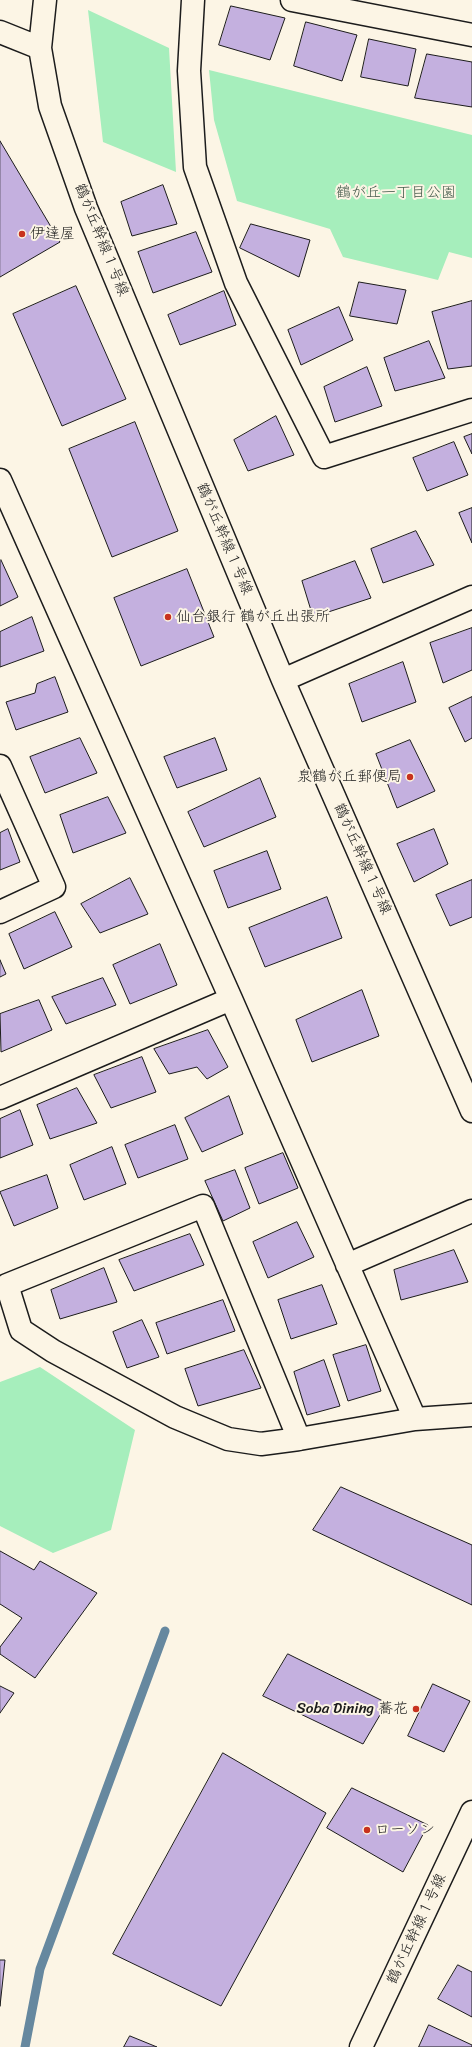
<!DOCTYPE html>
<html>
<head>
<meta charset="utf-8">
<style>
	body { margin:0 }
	canvas { display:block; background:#fcf5e5 }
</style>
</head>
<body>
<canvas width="472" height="2047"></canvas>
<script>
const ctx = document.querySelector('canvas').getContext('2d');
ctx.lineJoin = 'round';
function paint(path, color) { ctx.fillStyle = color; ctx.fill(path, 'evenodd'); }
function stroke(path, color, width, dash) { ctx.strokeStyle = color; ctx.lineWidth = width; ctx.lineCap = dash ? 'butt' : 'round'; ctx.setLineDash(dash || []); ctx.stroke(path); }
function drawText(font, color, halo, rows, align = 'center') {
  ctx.font = font + ' Sriracha,"Klee One",sans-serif'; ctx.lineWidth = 4; ctx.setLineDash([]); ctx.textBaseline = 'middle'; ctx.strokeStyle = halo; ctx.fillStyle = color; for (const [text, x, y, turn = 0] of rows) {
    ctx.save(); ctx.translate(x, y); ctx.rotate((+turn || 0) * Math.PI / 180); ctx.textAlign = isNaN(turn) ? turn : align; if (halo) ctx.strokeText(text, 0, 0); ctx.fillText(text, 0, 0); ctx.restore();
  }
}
paint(new Path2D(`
	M 88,10 L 169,48 L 176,172 L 103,142 Z
	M 209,70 L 472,135 L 472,258 L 449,252 L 438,280 L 343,257 L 330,229 L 237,201 L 214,120 Z
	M 40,1367 L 135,1430 L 111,1530 L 53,1553 L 0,1526 L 0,1382 Z`), '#a6eebc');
stroke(new Path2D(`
	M 25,2047 L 40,1969 L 165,1631`), '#66889f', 9);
const building = new Path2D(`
	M 231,6 L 285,18 L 270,60 L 219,45 Z
	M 306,22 L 357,35 L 342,81 L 294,66 Z
	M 369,39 L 416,49 L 408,86 L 361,77 Z
	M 427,54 L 472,62 L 472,107 L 415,98 Z
	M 0,141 L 60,242 L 0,277 Z
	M 163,185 L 177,224 L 132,236 L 121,202 Z
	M 251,224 L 310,240 L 299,277 L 240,248 Z
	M 196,232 L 212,272 L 153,293 L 138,252 Z
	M 359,282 L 406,290 L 397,324 L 350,316 Z
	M 76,286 L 126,399 L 62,426 L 13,314 Z
	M 224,291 L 236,325 L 180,345 L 168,315 Z
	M 472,301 L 472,366 L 448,369 L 432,312 Z
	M 339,307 L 353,340 L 301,365 L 288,330 Z
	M 429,341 L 445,378 L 395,391 L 384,358 Z
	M 367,367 L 382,406 L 335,422 L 324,387 Z
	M 276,416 L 294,455 L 248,471 L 234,440 Z
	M 135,422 L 178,531 L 112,557 L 69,449 Z
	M 472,434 L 472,454 L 464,437 Z
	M 454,442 L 468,475 L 427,491 L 413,458 Z
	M 472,508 L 472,543 L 459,513 Z
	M 416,531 L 434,565 L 383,583 L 371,549 Z
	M 1,560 L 18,597 L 0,606 L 0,561 Z
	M 355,561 L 371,598 L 313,617 L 302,581 Z
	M 187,569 L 214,637 L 141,666 L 114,598 Z
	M 32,617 L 44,651 L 0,667 L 0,632 Z
	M 472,628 L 472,670 L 443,683 L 430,643 Z
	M 403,662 L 416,702 L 362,722 L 349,684 Z
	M 55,677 L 68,712 L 16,730 L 6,702 L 35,693 L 37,684 Z
	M 472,697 L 472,738 L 465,742 L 449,708 Z
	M 80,738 L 97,773 L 45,793 L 30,757 Z
	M 215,738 L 227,770 L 177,788 L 164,757 Z
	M 410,740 L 435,791 L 397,808 L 376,754 Z
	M 260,778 L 276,817 L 204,847 L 188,812 Z
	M 108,797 L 126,833 L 73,853 L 60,815 Z
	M 8,829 L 20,862 L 0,870 L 0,833 Z
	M 434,829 L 448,864 L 414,882 L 397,844 Z
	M 267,851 L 281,889 L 228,908 L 214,871 Z
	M 130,878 L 148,914 L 100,933 L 81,904 Z
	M 472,880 L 472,917 L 450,926 L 436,895 Z
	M 327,897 L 342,938 L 265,967 L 249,928 Z
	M 55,912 L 72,947 L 24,969 L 9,934 Z
	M 160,944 L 177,985 L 130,1004 L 113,965 Z
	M 0,960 L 6,974 L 0,977 Z
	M 103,978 L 116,1005 L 66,1024 L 52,997 Z
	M 362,990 L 379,1036 L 312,1062 L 296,1020 Z
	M 39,1000 L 52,1030 L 1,1052 L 0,1014 Z
	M 208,1030 L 228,1067 L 207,1079 L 197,1067 L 169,1074 L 154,1049 Z
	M 142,1057 L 156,1092 L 111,1108 L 94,1075 Z
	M 77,1088 L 97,1123 L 50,1139 L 37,1105 Z
	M 229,1096 L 243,1134 L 202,1152 L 185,1118 Z
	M 20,1110 L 33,1145 L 0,1158 L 0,1119 Z
	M 175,1125 L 188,1159 L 138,1178 L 125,1145 Z
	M 112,1147 L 126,1184 L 84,1200 L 70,1165 Z
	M 283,1153 L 298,1188 L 259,1204 L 245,1168 Z
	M 235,1170 L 250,1208 L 223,1221 L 205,1181 Z
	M 47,1175 L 58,1208 L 14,1226 L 0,1192 Z
	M 297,1222 L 314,1257 L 268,1278 L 253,1242 Z
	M 190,1234 L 204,1265 L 134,1291 L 119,1260 Z
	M 454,1250 L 468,1282 L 401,1300 L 394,1270 Z
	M 104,1268 L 117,1302 L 60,1319 L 51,1290 Z
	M 322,1285 L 337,1324 L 291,1339 L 278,1300 Z
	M 223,1300 L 235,1331 L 167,1354 L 156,1323 Z
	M 142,1320 L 159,1357 L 127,1368 L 113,1332 Z
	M 366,1345 L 381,1391 L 348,1401 L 333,1355 Z
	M 244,1350 L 261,1388 L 198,1406 L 185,1369 Z
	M 324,1360 L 340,1406 L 307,1415 L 294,1372 Z
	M 341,1487 L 472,1545 L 472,1605 L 313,1530 Z
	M 0,1551 L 34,1570 L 40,1561 L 97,1593 L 35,1678 L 0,1654 L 0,1647 L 22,1618 L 0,1604 Z
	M 288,1654 L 387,1703 L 363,1744 L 263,1696 Z
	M 433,1684 L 470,1701 L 444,1752 L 408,1736 Z
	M 0,1686 L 14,1693 L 0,1713 Z
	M 223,1753 L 326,1813 L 221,2006 L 113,1954 Z
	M 352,1788 L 428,1825 L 403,1872 L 327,1828 Z
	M 0,1960 L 5,1960 L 0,2006 Z
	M 458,1965 L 472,1972 L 472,2017 L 438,1999 Z
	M 429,2025 L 472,2045 L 472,2047 L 419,2047 Z
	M 130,2036 L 157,2047 L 124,2047 Z`);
paint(building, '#c4b0df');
stroke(building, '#1c1c1c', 1);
const minor = new Path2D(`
	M 45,0 L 40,48 L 50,106 L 86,208 L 283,680 L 472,1111
	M 193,0 L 189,71 L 195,167 L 236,283 L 324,457 L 472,410
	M 292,0 L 472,35
	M 0,32 L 40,48
	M 0,480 L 231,999 L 415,1419
	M 283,680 L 472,597
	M 0,766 L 54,887 L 0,912
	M 0,1098 L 231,999
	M 347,1265 L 472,1211
	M 299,1439 L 203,1206 L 7,1285 L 21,1330 L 53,1351 L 175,1417 L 228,1439 L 261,1444 L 299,1439 L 415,1419 L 472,1415
	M 361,2047 L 472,1812`);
stroke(minor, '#1c1c1c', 25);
stroke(minor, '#fcf5e5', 22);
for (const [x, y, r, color] of [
	[22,234,4,"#c8321e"],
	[168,617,4,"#c8321e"],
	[410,777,4,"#c8321e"],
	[416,1709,4,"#c8321e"],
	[367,1830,4,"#c8321e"]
]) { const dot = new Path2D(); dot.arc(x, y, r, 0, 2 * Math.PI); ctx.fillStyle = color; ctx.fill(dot); stroke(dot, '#fcf5e5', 1.5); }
drawText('15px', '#455b4c', '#fcf5e5', [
	["鶴が丘一丁目公園",396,193]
]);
drawText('15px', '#1c1c1c', '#fcf5e5', [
	["伊達屋",30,234],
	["仙台銀行 鶴が丘出張所",176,617],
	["泉鶴が丘郵便局",402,777,"right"],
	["Soba Dining 蕎花",408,1709,"right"],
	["ローソン",375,1830]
], 'left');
drawText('15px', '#1c1c1c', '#fcf5e5', [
	["鶴が丘幹線１号線",101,240,68],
	["鶴が丘幹線１号線",224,539,67],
	["鶴が丘幹線１号線",362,859,66],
	["鶴が丘幹線１号線",417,1929,-65]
]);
</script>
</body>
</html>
